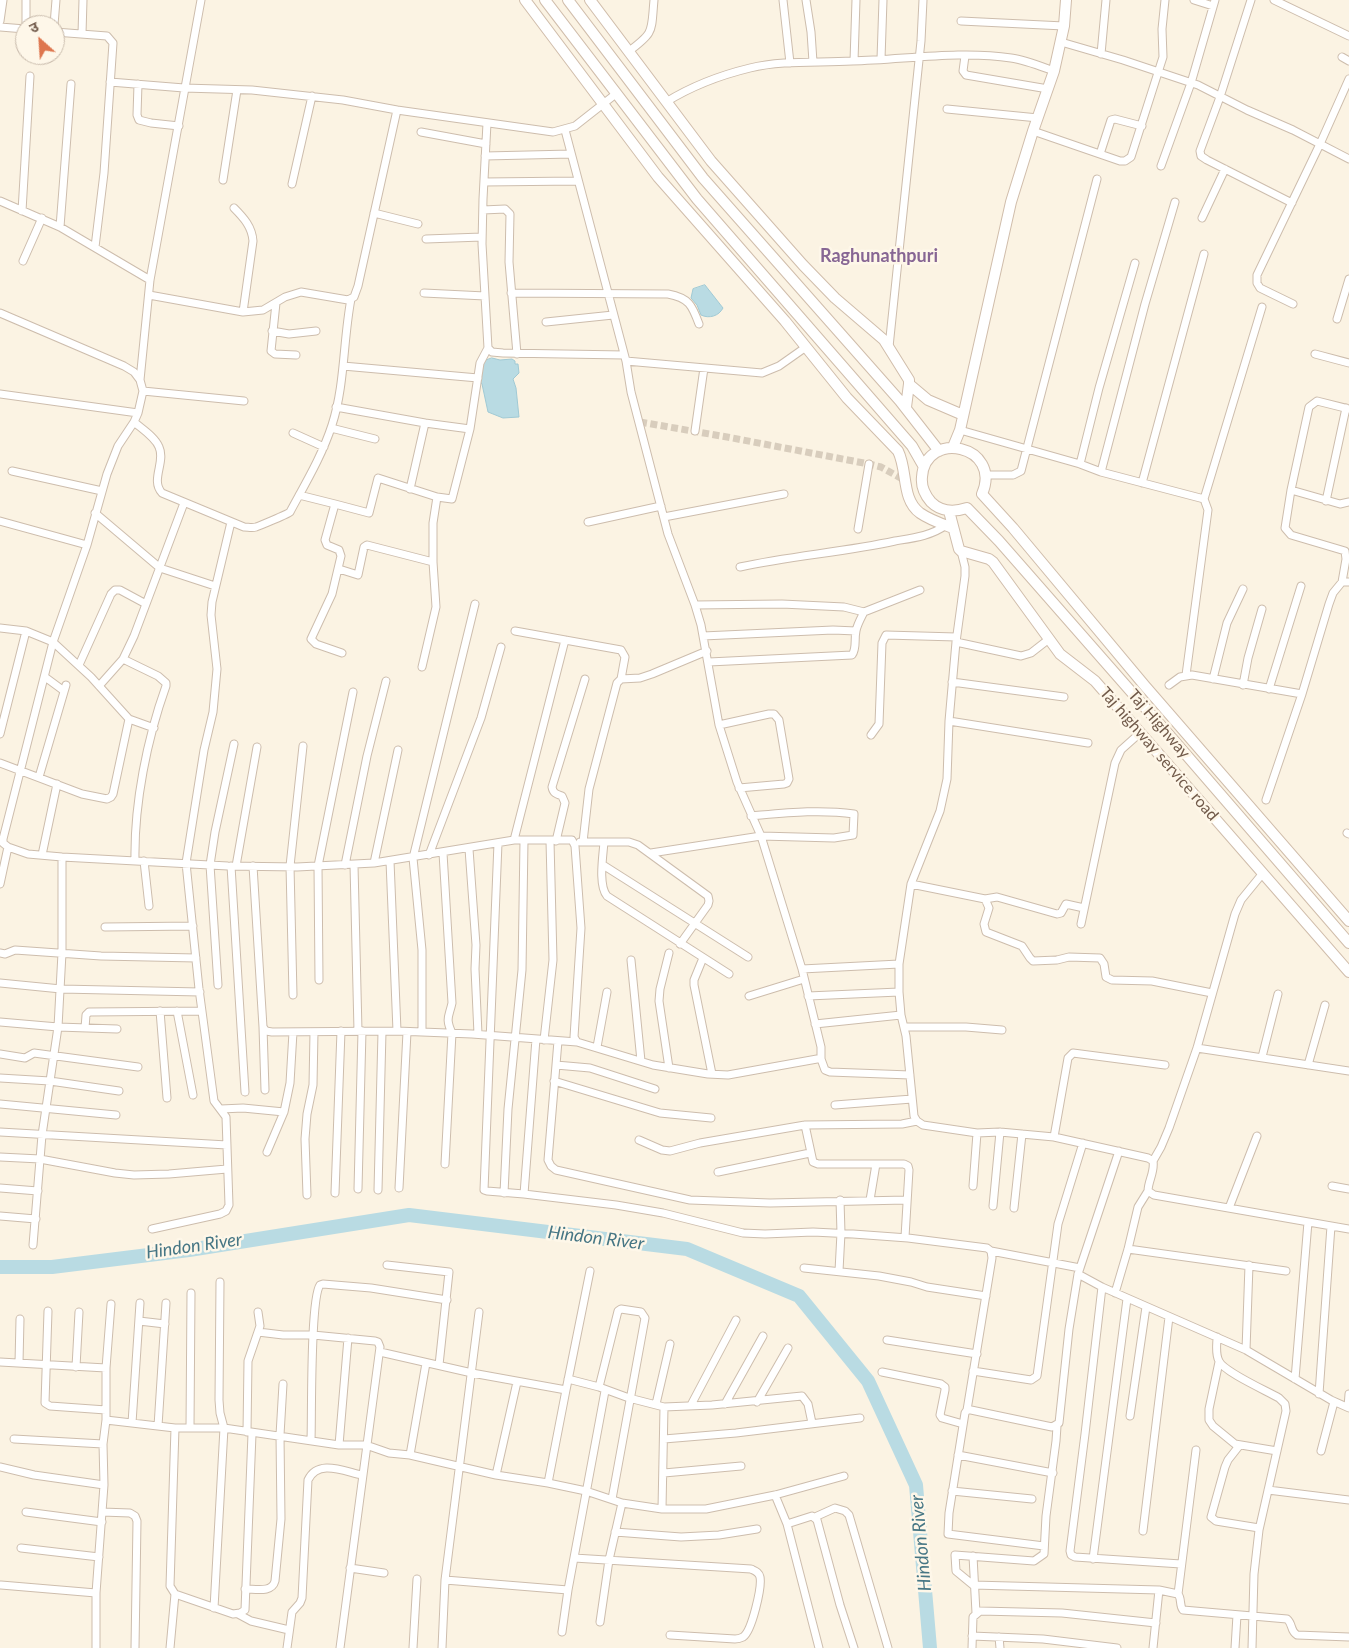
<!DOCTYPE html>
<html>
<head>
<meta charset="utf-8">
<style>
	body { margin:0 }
	#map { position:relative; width:1349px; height:1648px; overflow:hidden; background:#fbf3e3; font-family:Lato,"Noto Sans Devanagari",sans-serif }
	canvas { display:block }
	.north { position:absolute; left:15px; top:15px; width:50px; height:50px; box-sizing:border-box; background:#fef7e9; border:1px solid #c6b8a9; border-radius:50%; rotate:334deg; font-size:14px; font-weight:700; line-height:20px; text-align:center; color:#715a4a }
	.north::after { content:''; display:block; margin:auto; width:18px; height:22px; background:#de764e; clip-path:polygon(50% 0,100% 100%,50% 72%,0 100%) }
</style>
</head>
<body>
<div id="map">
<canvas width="1349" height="1648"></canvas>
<div class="north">उ</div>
</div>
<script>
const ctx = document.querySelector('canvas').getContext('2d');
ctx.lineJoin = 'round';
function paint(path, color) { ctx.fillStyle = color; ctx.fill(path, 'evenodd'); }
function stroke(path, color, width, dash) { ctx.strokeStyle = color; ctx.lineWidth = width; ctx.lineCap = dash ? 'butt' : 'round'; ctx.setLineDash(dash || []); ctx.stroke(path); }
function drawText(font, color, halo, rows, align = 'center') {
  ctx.font = font + ' Lato,sans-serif'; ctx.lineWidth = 5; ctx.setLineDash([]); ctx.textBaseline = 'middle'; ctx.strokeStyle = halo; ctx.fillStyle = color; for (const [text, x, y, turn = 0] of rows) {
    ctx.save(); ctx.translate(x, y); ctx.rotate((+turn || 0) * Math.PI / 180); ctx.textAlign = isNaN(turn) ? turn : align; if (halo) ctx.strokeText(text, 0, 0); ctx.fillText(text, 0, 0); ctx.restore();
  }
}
const water = new Path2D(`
	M 705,285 L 723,308 C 719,316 709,319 701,315 L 697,305 L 691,298 L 693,289 Z
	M 492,358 L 500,360 L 512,359 L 515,361 L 515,364 L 518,364 L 519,373 L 513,379 L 516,388 L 519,417 L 503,418 L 488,412 L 482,384 L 479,380 L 484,361 Z`);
paint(water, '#b9dbe3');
stroke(water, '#a0c9d4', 1);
stroke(new Path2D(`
	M 0,1267 L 52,1267 L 189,1250 L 409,1215 L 687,1249 L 799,1296 L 868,1381 L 916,1485 L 930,1648`), '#b9dbe3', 14);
stroke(new Path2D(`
	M 640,422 L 727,437 L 869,464 L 881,467 L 906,481`), '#d8cdbd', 7, [7, 3.5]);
const street = new Path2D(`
	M 201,0 L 150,280 L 140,380 L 143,391 L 138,413 L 134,422 L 118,446 L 107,474 L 87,545 L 53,642 L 3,839 L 3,843 L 8,847 L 28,854 L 62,857 L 228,866 L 297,867 L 374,863 L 514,840 L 572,840 L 575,846 L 581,928 L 574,1037 L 577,1042 L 653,1065 L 708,1074 L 728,1075 L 817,1059 L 821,1059 L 825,1070 L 830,1072 L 910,1075
	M 783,0 L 790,63
	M 806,0 L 811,32 L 813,62
	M 1194,0 L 1213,6
	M 1251,0 L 1220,97 L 1200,151 L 1201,156 L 1207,160 L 1292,203
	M 1274,0 L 1349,36
	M 0,21 L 3,0
	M 961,21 L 1064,26
	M 26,25 L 26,0
	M 54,25 L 56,0
	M 0,27 L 25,29
	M 55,32 L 107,36 L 113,43 L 104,173 L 95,247
	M 82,34 L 83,0
	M 1061,42 L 1123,60 L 1198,85 L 1247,110 L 1293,130 L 1349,159
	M 628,52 C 655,32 651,32 654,0
	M 1101,54 L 1106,0
	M 965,56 L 963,71 L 966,75 L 1048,89
	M 1342,57 L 1349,61
	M 881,59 L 883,0
	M 854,61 L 856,0
	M 110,82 L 184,88 L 252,90 L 343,100 L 397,110 L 553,132 L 575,126 L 617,93
	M 138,84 L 137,115 L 139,120 L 151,123 L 179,126
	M 666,102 C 692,86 721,75 750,68 C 782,60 818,63 852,61 C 903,60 960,50 1011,58 C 1025,60 1040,66 1054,71
	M 947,109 L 1038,118
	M 487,123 L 483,199 L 482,244 L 488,348 L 492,352 L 503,353 L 624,355
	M 565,130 L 626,361 L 631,392 L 668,534 L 695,605 L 701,625 L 719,725 L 737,782 L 761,836 L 802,969 L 821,1047 L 821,1059
	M 1033,131 L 1120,161 L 1125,161 L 1131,157 L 1163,57 L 1162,29 L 1165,0
	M 421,132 L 486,144
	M 1100,154 L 1111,120 L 1115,119 L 1142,126
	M 485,156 L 571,154
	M 1161,166 L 1191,83 L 1215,0
	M 223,180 L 237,90
	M 484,182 L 578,181
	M 292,184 L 312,96
	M 0,201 L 60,227 L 150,280
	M 234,208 C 244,218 252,227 253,241 L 243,312
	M 483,210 L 505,209 L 510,214 L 509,262 L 517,354
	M 22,211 L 30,76
	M 374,213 L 418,224
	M 1202,218 L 1225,169
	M 60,227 L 71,84
	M 426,239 L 482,237
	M 23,261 L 42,218
	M 424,293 L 485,296
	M 511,293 L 668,294 C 689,298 692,305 699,324
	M 149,295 L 243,312 L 263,310 L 285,297 L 301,292 L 348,300 L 354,297 L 358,286 L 397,110
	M 276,303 L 271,351 L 275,354 L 296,355
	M 1293,304 L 1260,288 L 1257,283 L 1257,275 L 1320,144 L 1349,79
	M 0,313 L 124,366 L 134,372 L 140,380
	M 1337,319 L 1349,279
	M 546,322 L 613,315
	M 272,331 L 289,334 L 316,331
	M 889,347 L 921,41 L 923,0
	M 1315,354 L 1349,363
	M 626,361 L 762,373 L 779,366 L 806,347
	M 343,366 L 478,378
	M 143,391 L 244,401
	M 0,394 L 138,413
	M 336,407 L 425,423 L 470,429
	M 134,422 C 142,429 155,437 159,447 C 166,462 150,480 162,493 L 244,527 C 248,527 252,528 256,527 C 259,526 288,514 290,512 C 305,484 322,456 332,425 C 345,385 343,341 351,299
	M 331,428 L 375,439
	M 960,430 L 1080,464 L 1101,472 L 1204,499 L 1208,510 L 1186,675
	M 695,431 L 704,368
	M 293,433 L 324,447
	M 1080,464 L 1099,388 L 1135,263
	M 12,471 L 102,491
	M 1101,472 L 1145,304 L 1175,202
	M 985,475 L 1013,475 L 1021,471 L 1097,179
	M 1142,483 L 1204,254
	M 410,489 L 425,423
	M 1291,490 L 1309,407 L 1317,401 L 1349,409
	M 299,495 L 335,504 L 325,540 L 327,545 L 339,550 L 341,556 L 332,594 L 311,639 L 316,644 L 342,653
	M 1204,499 L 1262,307
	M 1326,501 L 1346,408
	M 335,504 L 369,513 L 378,478 L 437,497
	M 95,513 L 160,568 L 215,586
	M 664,517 L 784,494
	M 0,521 L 87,545
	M 588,522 L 661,506
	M 858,529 L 869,464
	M 961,551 L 965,567 L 965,576 L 956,642 L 949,721 L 947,779 L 940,811 L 911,884 L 899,964 L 899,992 L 901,1015 L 906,1036 L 914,1116 L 917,1121 L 923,1125 L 977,1133 L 1000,1132 L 1054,1137 L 1148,1158 L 1153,1161 C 1155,1172 1148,1181 1148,1191 L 1154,1195 L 1349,1229
	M 740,567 C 791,556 844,552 895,541 C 913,538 931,536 946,525
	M 339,569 L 358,575 L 364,547 L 367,545 L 433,562
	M 1342,582 L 1346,559 L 1345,551 L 1291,535 L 1285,528 L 1291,490 L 1340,504 L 1349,502
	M 695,605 L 782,604 L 844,607 L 864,612
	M 0,628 L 26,631 L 53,642 L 91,677 L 129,719 L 154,728
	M 515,631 L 621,650 L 625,657 L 621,679
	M 703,636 L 833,630 L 856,631
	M 956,642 L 1021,656 L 1031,653 L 1049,639
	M 123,659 L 158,676 L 166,683 L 166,686 C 147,739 134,804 135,860
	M 709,662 L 852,655 C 857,648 854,640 856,631 C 857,625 861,618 864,612 L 920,590
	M 79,665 L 111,594 L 115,590 L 120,590 L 146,604
	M 422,667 L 436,607 L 433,562 L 433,523 L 437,497 L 452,499 L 470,429 L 480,363 L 488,348
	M 45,677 L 64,691
	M 1213,679 L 1227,623 L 1243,589
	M 952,682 L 1064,697
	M 1169,685 L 1180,677 L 1192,675 L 1302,694
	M 1243,685 L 1248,658 L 1262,609
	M 99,686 L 123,659 L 134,636 L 184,503
	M 1269,689 L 1301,586
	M 949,721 L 1088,743
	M 719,725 L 769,714 L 774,714 L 779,720 L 789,779 L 787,783 L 784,784 L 739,788
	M 0,734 L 26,631
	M 871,735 L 879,724 L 882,643 L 886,635 L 956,637
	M 0,763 L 82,794 L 107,799 L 111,797 L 113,794 L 129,719
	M 39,777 L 66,685
	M 1266,800 L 1302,694 L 1329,604 L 1333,593 L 1342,582 L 1349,582
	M 1347,833 L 1349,834
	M 514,840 L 565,640
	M 556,841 L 565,803 L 562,796 C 556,794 553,793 552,787 L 585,679
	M 580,842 L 629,842 L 638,845 L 708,896 L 709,901 L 708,905 L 680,944
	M 583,842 L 589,789 L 617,683 L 621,679 L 640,678 L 652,674 L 707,651
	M 604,842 C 603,856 598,885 607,896 L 729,974
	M 498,843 L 484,1190 L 487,1191 L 524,1194 L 616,1205 L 663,1213 L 743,1233 L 765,1234 L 813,1232 L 853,1234 L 908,1238 L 987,1248 L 991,1251 L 992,1258 L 967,1410
	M 469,849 L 476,945 L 475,969 L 478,1034
	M 443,853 L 452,1003 C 449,1017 445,1018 452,1033 L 445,1164
	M 651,853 L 761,836 L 834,838 L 853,835 L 854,814 C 819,809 785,813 751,816
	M 42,855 L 57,784
	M 429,855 L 481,718 L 501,647
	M 144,861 L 149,906
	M 390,861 L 397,1031
	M 374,863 L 398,750
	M 345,865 L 367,756 L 386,681
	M 354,865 L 358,1031
	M 603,865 L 748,957
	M 231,866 L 245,1092
	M 236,866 L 257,747
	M 253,866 L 263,1027 L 266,1031 L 272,1032 L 397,1031 L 472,1034 L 577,1042
	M 0,884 L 8,847
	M 911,884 L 985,899 L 989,908 L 984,924 L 986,932 L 1022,946 L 1030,958 L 1033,961 L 1057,960 L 1069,957 L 1100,958 L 1104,964 L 1106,977 L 1112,980 L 1152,981 L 1212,993
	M 985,899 L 997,897 L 1057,914 L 1061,913 L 1066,904 L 1084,908
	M 1081,924 L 1115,763 L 1121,750 L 1140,733
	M 105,927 L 193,926
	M 0,953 L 5,954 L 15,950 L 101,956 L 196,958
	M 703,958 L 694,980 L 694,985 L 712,1074
	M 631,960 L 641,1061
	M 802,969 L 899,964
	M 319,980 L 318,866 L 353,692
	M 0,983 L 61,989 L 200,992
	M 218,985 L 210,865 L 215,832 L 234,744
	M 293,995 L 290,866 L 303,746
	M 749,996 L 804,979
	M 808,996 L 899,992
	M 160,1011 L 167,1098
	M 177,1011 L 193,1095
	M 0,1022 L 58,1027 L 117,1029
	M 815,1024 L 901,1015
	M 263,1027 L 265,1090
	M 904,1027 L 966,1027 L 1002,1030
	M 85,1028 L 86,1015 L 89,1012 L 202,1011
	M 422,1032 L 422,950 L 413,858 L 475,604
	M 544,1040 L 553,960 L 550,841
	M 558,1041 L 548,1160 L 551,1166 L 556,1170 L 690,1200 L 770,1203 L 906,1200
	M 597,1047 L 607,992
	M 1197,1048 L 1349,1071
	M 0,1054 L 25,1058 L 34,1053 L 138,1067
	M 1262,1057 L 1278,994
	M 556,1065 L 590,1068 L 655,1089
	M 1308,1065 L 1325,1005
	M 669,1068 L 659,1001 L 660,989 L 669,953
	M 0,1078 L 50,1081 L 119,1091
	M 554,1081 L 660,1113 L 711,1118
	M 0,1104 L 116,1115
	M 835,1105 L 912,1099
	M 221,1109 L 243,1108 L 284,1112
	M 805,1125 L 813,1162 L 818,1164 L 904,1164 L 908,1166 L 909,1170 L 905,1237
	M 0,1132 L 227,1145
	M 1054,1137 L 1068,1058 L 1073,1053 L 1165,1065
	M 639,1140 L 662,1150 L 670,1151 L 700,1143 L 805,1125 L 902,1124 L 917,1121
	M 267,1152 L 284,1112 L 290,1083 L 293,1032
	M 0,1157 L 40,1159 L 115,1173 L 134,1175 L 169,1174 L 227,1169
	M 1153,1161 L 1161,1147 L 1169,1128 L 1197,1048 L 1235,914 L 1241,900 L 1263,873
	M 718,1172 L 810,1153
	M 973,1186 L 977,1133
	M 1332,1186 L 1349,1189
	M 0,1188 L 38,1191
	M 399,1188 L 407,1032
	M 358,1189 L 362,1031
	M 378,1190 L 382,1032
	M 335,1193 L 341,1031
	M 504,1193 L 508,1109 L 522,970 L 524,841
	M 524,1194 L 536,1039
	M 307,1195 L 305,1139 L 307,1114 L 313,1085 L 314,1032
	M 870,1200 L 876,1164
	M 993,1206 L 1000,1132
	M 1014,1208 L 1022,1134
	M 1229,1208 L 1257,1136
	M 0,1216 L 36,1219
	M 152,1229 L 220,1214 L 226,1211 L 229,1205 L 226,1117 L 214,1101 L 199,989 L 186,863 L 204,750 L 213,712 L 217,669 L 211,615 L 212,602 L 231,522
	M 33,1245 L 42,1135 L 58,1027 L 62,953 L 62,857
	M 1128,1249 L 1286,1271
	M 991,1251 L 1080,1268
	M 387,1265 L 449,1272 L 439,1365
	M 804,1268 L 879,1276 L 911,1282 L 927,1287 L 986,1296
	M 839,1271 L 841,1233 L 840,1200
	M 1078,1274 L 1102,1287 L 1246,1350 L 1331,1400 L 1349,1408
	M 1102,1287 L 1085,1434 L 1070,1551 L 1071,1555 L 1075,1557 L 1181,1564
	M 1115,1293 L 1128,1249 L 1138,1207 L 1148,1191
	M 48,1311 L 45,1403 L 50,1406 L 106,1410
	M 139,1321 L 165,1324
	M 258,1332 L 283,1335 L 313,1335 L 375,1341 L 378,1342 L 380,1347 L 340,1648
	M 1217,1337 C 1217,1345 1215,1354 1219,1361 C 1224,1372 1267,1391 1279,1398 L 1285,1404 L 1286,1411 L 1259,1530 L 1254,1574 L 1252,1648
	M 887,1340 L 977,1354
	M 1246,1350 L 1249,1265
	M 380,1352 L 472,1373 L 566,1390 L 590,1271
	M 0,1362 L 106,1368
	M 1219,1362 L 1209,1409 L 1209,1420 L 1213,1426 L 1235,1444 L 1277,1451
	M 19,1363 L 20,1319
	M 76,1367 L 79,1312
	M 973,1371 L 1031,1380 L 1037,1376 L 1058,1224 L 1083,1143
	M 882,1372 L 941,1384 L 945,1387 L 945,1390 L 940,1415 L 942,1418 L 963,1424
	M 568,1379 L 599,1387 L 629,1398 L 664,1407 L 712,1405 L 802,1396 L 808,1404 L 812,1423
	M 1295,1379 L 1308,1222
	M 599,1387 L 618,1311 L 621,1309 L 641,1312 L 645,1318 L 612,1499
	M 1319,1394 L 1331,1226
	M 757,1402 L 788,1348
	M 656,1404 L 670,1344
	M 725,1404 L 763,1336
	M 691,1405 L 736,1320
	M 1348,1407 L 1349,1394
	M 1130,1416 L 1146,1307
	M 106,1420 L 175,1428 L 224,1428 L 339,1445 L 366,1445 L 389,1453 L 410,1455 L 496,1475 L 548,1483 L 586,1491 L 622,1503 L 662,1509 L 706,1509 L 775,1495 L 844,1476
	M 132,1423 L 140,1303
	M 158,1426 L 166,1303
	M 1057,1426 L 1056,1441 L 1046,1516 L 1044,1554 L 1034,1561 L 955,1555 L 956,1571 L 973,1585 L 1159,1590 L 1153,1648
	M 175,1428 L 170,1586 L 175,1594 L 233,1614 L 240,1613 L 245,1610 L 252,1434
	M 190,1428 L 191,1293
	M 247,1432 L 248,1361 L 260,1326 L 258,1312
	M 14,1439 L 103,1444
	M 664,1439 L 736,1433 L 860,1418
	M 311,1440 C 312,1416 310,1299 320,1285 L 323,1284 L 371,1288 L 447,1300
	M 339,1445 L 348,1338
	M 1239,1446 L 1228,1460 L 1225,1467 L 1211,1517 L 1216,1521 L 1259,1528
	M 1321,1451 L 1334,1402
	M 410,1455 L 426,1363
	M 958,1455 L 1053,1473
	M 0,1467 L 34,1475 L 104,1485
	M 664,1473 L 741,1466
	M 496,1475 L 517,1382
	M 548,1483 L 566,1390
	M 1268,1490 L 1349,1500
	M 952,1491 L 1032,1499
	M 775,1495 L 787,1524 L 819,1648
	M 662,1509 L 664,1407
	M 26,1512 L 102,1522
	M 102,1512 L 130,1513 L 135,1516 L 137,1521 L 135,1648
	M 815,1517 L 835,1508 L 845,1511 L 849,1515 L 888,1648
	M 787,1524 L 812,1516 L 817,1520 L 840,1605 L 854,1648
	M 1143,1531 L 1169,1317
	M 615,1532 L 681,1537 L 719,1535 L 757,1529
	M 1044,1546 L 948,1534 L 949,1513 L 965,1413 L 967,1410 L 971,1410 L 1052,1427 L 1059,1423 L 1069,1329 L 1078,1274 L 1119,1151
	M 21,1548 L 99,1557
	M 973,1556 L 976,1613
	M 574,1558 L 751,1569 C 755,1571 759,1572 760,1577 C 762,1587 752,1631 743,1637 C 741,1638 738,1639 735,1639 L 670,1635
	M 1093,1559 L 1127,1299
	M 350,1568 L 384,1573
	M 445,1580 L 568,1590 L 605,1391
	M 1,1585 L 96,1593
	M 245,1589 C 256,1589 272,1593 275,1581 L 281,1519 L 280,1435 L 283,1384
	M 1159,1590 L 1178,1594 C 1182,1599 1179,1605 1183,1610 L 1287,1619 C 1293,1624 1290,1631 1297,1635 L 1349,1637
	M 1178,1594 L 1196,1450
	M 214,1608 L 224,1428 L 220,1413 L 219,1400 L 220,1282
	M 238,1614 L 251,1621 L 289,1630
	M 600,1622 L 609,1560 L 622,1503
	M 562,1632 L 568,1590
	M 972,1636 L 1043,1639 L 1117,1648
	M 999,1637 L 1000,1648
	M 96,1648 L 96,1593 L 104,1485 L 103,1444 L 106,1420 L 106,1368 L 111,1304
	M 170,1648 L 175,1594
	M 287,1648 L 292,1612 L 300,1603 L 302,1598 L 308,1480 C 318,1459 343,1471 362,1475
	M 413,1648 L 417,1579
	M 442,1648 L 445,1580 L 479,1312
	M 972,1648 L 973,1617 L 980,1611 L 1062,1613 L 1156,1623
	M 1235,1648 L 1237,1615`);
const secondary = new Path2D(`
	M 525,0 L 658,177 L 785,321 L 847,398 L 898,451 C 908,471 901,499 920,513 C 930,520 942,524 953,528
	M 545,0 L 697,199 L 912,446 L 924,467
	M 568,0 L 703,178 L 900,401 L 939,451
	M 590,0 L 711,161 L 803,265 L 835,298 L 884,340 L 909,380 L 909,384 L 928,400 L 963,415
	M 906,407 L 909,384
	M 953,447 L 960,430 L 1011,202 L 1033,131 L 1054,71 L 1064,26 L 1066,0
	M 949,511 L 959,549 L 961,551 L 989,559 L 993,562 L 1060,654 L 1095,681 L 1349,972
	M 1349,921 L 1145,686 L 1013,528 L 982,494 C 1003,445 925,429 922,477 C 921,486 925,495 931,502 C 941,512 955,512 967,508 L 999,541 L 1170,736 L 1349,943`);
stroke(street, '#cdbdad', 9);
stroke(secondary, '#d0bdab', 12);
stroke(street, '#fff', 7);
stroke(secondary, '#fff', 10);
drawText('16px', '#715a4a', '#fef7e9', [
	["Taj Highway",1159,724,49],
	["Taj highway service road",1159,754,49]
]);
drawText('bold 18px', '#876694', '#fef7e9', [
	["Raghunathpuri",879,256]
]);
drawText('italic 18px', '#467684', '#fef7e9', [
	["Hindon River",596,1238,7],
	["Hindon River",194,1246,-8],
	["Hindon River",921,1543,-95]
]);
</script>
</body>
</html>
